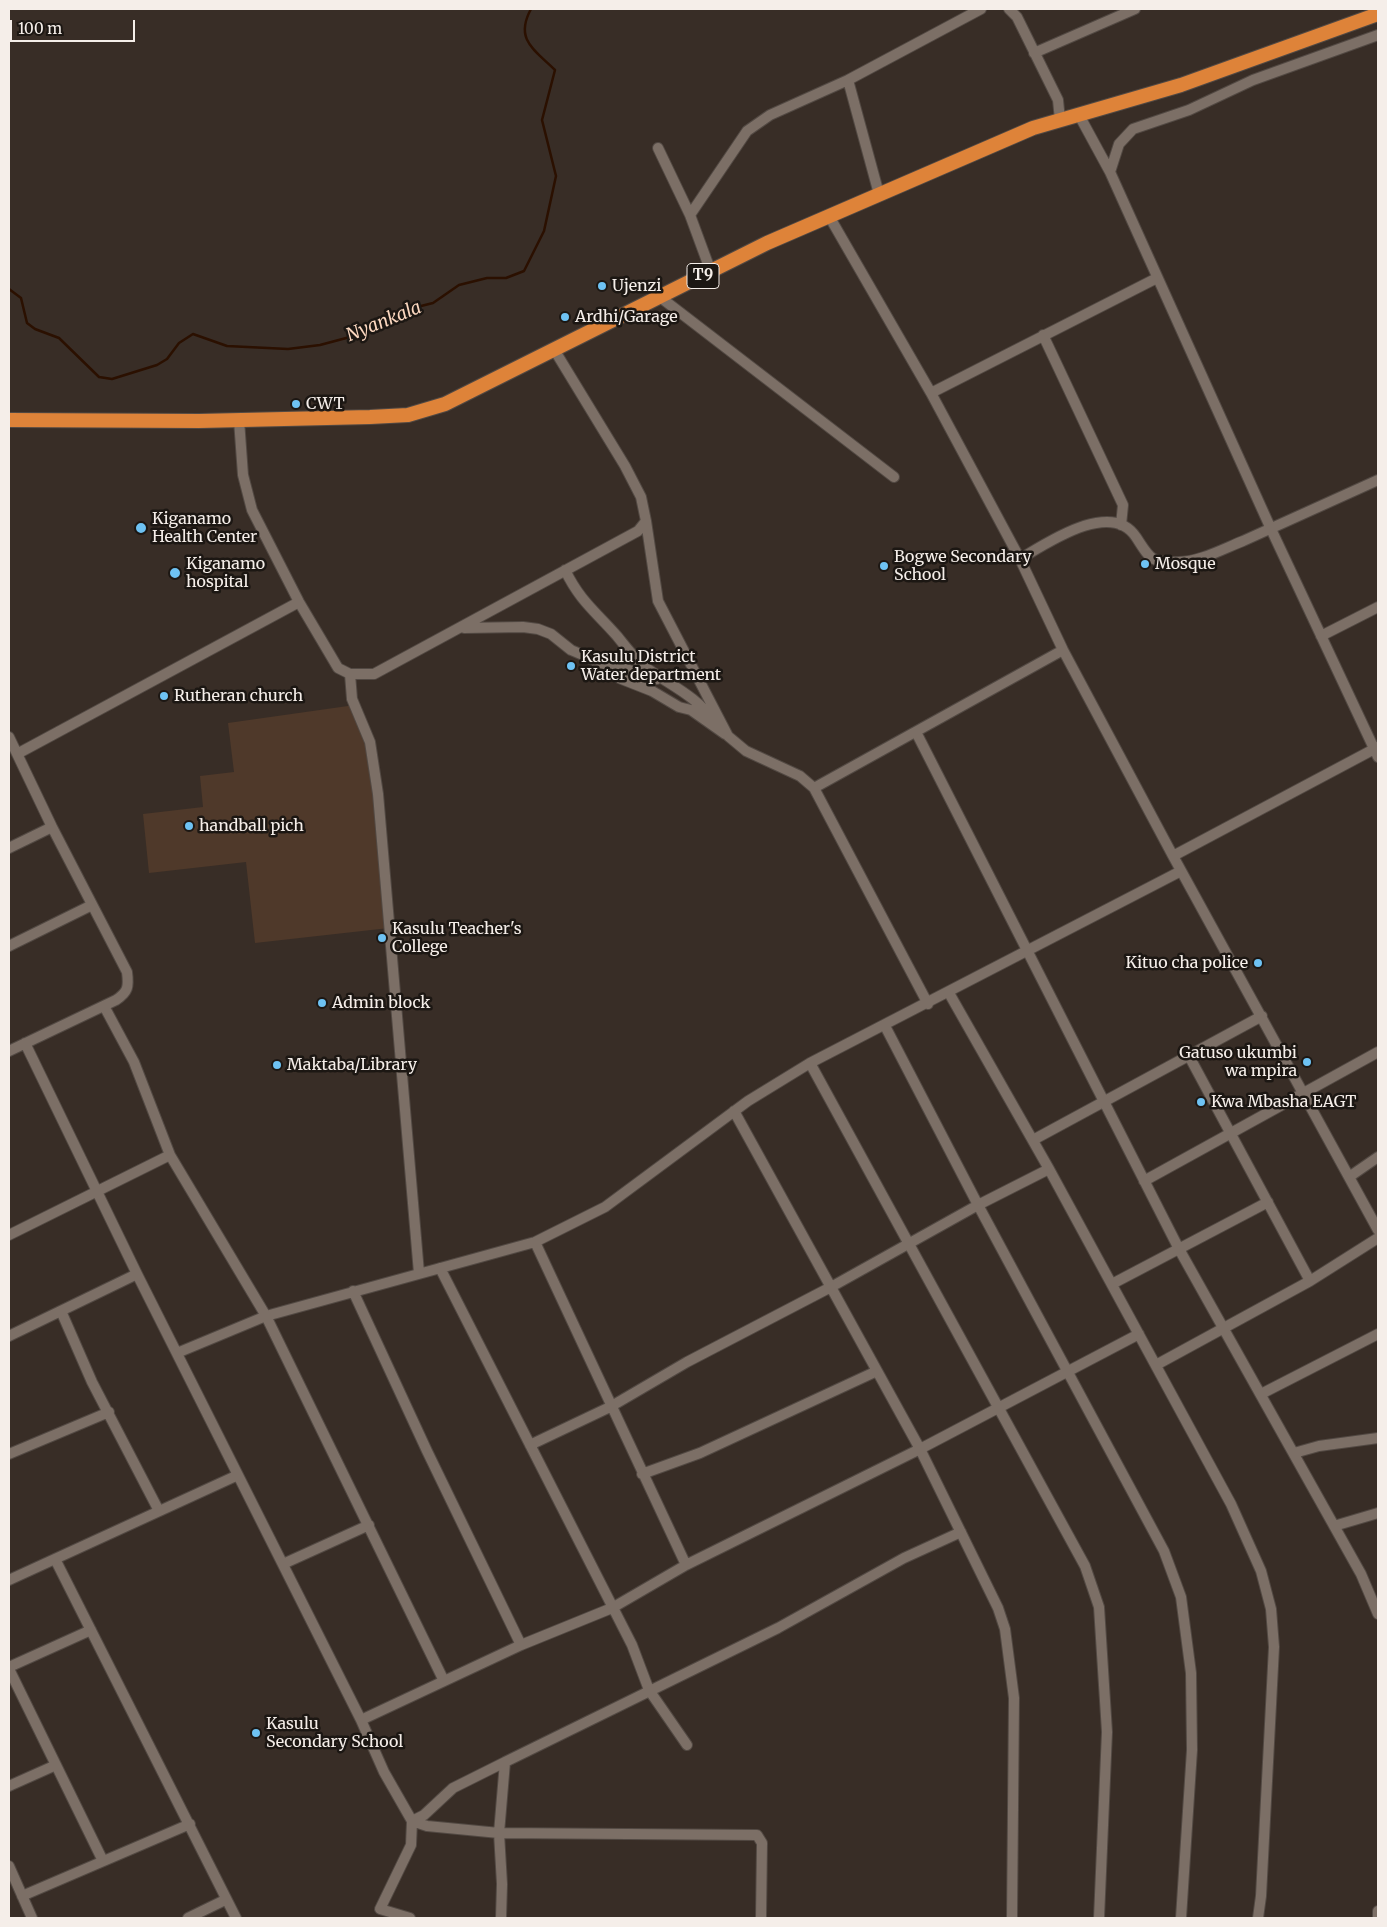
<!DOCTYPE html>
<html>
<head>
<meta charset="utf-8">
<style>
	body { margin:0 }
	#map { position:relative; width:1387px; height:1927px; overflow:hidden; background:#382d26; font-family:Merriweather,serif }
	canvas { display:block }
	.frame { position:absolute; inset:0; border:10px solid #f5eee9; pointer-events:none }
	.scale { position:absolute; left:10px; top:20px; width:125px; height:22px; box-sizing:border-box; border:2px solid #f5eee9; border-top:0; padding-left:6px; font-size:15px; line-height:18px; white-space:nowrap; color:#f5eee9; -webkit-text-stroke:4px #1c1713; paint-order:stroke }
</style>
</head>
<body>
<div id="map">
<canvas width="1387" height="1927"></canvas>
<div class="frame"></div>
<div class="scale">100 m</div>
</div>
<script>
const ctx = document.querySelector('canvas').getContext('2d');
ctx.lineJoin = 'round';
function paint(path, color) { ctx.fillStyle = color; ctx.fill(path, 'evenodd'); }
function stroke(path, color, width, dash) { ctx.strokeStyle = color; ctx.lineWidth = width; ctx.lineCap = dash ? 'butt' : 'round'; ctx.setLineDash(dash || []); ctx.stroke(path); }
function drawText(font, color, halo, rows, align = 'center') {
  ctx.font = font + ' Merriweather,serif'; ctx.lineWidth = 5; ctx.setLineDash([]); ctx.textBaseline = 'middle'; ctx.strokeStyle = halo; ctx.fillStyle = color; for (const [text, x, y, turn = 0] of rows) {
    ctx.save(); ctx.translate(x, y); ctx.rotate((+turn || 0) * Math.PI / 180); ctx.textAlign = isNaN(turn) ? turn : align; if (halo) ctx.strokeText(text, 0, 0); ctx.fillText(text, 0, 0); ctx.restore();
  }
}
paint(new Path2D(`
	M 355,705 L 368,737 L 389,928 L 255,943 L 246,862 L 149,873 L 143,814 L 203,807 L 200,776 L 234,772 L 228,723 Z`), '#4f392a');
stroke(new Path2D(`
	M 9,289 L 21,298 L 27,323 L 35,329 L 59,338 L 99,377 L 112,379 L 157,365 L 167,359 L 179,343 L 193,334 L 227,346 L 288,349 L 320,345 L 365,333 L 409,309 L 433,303 L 459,285 L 487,278 L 506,278 L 524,271 L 544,231 L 556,176 L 542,120 L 555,70 C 535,50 514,40 531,9`), '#2b1000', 2.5);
const minor = new Path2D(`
	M 1009,9 L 1017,17 L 1058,100 L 1060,120
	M 1034,53 L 1135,9
	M 848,80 L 879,194
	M 1079,115 L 1110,172 L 1271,529 L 1378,757
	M 658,148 L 690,215 L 711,272
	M 1110,172 L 1119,144 L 1133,129 L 1189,110 L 1253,80 L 1378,35
	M 690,215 L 747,131 L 770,115 L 848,80 L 981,9
	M 829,216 L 931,393 L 1020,559 L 1063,650 L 1173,856 L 1378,1230
	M 660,297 L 894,477
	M 1043,335 L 1123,505 L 1121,525
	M 931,393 L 1157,278
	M 239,420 L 243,475 L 252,510 L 299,602 L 338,668 L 350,674 L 374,674 L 638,531 L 646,521 L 641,497 L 625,466 L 555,351
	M 646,521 L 658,601 L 728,736 L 746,751 L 800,776 L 814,788 L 928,1004
	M 1020,559 C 1047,543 1111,499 1136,537 C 1150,558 1150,563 1178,562 C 1199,562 1223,549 1243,541 C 1288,521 1333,500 1378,480
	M 565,570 C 580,601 595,611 617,636 C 626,647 636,661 648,669 C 670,685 698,697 713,721
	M 464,628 L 523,627 L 538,629 L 551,634 L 571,650 L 590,658 L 619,678 L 652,691 L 679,707 L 691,710 L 725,734
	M 1321,636 L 1378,607
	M 595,659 L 657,679
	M 350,674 L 352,699 L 370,742 L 378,794 L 419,1273
	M 916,732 L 1179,1249 L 1361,1574 L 1378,1614
	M 9,737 L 52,827 L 127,972 C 129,987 128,992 116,1000 L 9,1051
	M 17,754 L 299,602
	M 814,788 L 1063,650
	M 9,848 L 52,827
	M 1173,856 L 1378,747
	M 9,946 L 92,905
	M 949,993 L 1049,1169 L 1231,1504 L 1261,1571 L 1271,1609 L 1274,1647 L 1261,1896 L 1258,1918
	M 104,1006 L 134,1062 L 170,1155 L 266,1316 L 444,1681
	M 885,1026 L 978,1205 L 1164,1551 L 1181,1597 L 1191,1673 L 1192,1750 L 1181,1918
	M 25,1043 L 137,1274 L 361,1720 L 384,1772 L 412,1821 L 427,1826 L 499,1833 L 757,1835 L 762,1843 L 761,1918
	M 1189,1056 L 1310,1281
	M 810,1063 L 1085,1566 L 1099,1607 L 1107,1732 L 1099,1918
	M 734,1111 L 920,1449 L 998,1608 L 1005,1629 L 1014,1698 L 1012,1918
	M 1033,1140 L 1262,1016
	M 1349,1177 L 1378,1157
	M 1144,1181 L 1378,1052
	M 9,1235 L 170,1155
	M 535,1242 L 686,1565
	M 440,1268 L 632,1645 L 649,1690 L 687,1745
	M 1112,1284 L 1268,1202
	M 353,1291 L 427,1451 L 521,1645
	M 61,1311 L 92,1382 L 159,1511
	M 9,1336 L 137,1274
	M 177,1353 L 266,1316 L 535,1242 L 605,1207 L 748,1101 L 810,1063 L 1181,871
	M 1156,1365 L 1310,1281 L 1378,1238
	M 1261,1394 L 1378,1334
	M 530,1445 L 610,1407 L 687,1362 L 831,1287 L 978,1205 L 1049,1169
	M 1294,1453 L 1319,1446 L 1378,1438
	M 9,1454 L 109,1412
	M 642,1474 L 700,1453 L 877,1371
	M 1334,1526 L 1378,1513
	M 55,1559 L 236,1918
	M 283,1564 L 369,1525
	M 9,1580 L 238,1475
	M 9,1667 L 91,1630
	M 9,1669 L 103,1861
	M 361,1720 L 521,1645 L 612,1608 L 686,1565 L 920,1449 L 1139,1334
	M 9,1786 L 56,1765
	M 9,1866 L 32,1918
	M 22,1896 L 190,1824
	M 188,1918 L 225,1900
	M 410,1918 L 380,1909 L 411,1845 L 412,1821 L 424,1815 L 453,1788 L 505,1762
	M 501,1918 L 502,1884 L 499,1833 L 505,1762 L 778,1628 L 904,1558 L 961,1532
	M 1378,1918 L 1378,1911`);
const highway = new Path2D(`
	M 9,420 L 199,421 L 370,417 L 408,415 L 445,404 L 767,243 L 1033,128 L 1181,85 L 1378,14`);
stroke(minor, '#524943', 12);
stroke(highway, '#524943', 16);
stroke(minor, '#7c6f66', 10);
stroke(highway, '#de8339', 14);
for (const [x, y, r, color] of [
	[602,286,5,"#6ec2f3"],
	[565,317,5,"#6ec2f3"],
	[296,404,5,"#6ec2f3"],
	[141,528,6,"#6ec2f3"],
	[1145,564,5,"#6ec2f3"],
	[884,566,5,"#6ec2f3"],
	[175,573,6,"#6ec2f3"],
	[571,666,5,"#6ec2f3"],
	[164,696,5,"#6ec2f3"],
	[189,826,5,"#6ec2f3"],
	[382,938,5,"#6ec2f3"],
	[1258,963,5,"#6ec2f3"],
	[322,1003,5,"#6ec2f3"],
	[1307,1062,5,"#6ec2f3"],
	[277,1065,5,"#6ec2f3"],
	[1201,1102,5,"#6ec2f3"],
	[256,1733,5,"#6ec2f3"]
]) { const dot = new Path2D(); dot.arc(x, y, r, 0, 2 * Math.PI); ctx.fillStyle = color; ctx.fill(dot); stroke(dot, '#1c1713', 2); }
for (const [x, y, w] of [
	[703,276,32]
]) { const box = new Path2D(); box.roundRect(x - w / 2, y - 12.5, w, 25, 4); ctx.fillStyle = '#1c1713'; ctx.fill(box); stroke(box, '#f5eee9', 1); }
drawText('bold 15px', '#f5eee9', null, [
	["T9",703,276]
]);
drawText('16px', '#f5eee9', '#1c1713', [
	["Ujenzi",612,286],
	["Ardhi/Garage",575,317],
	["CWT",306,404],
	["Kiganamo",152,519],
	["Health Center",152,537],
	["Bogwe Secondary",894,557],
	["School",894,575],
	["Kiganamo",186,564],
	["hospital",186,582],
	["Mosque",1155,564],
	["Kasulu District",581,657],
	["Water department",581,675],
	["Rutheran church",174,696],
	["handball pich",199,826],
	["Kasulu Teacher's",392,929],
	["College",392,947],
	["Kituo cha police",1248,963,"right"],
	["Admin block",332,1003],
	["Gatuso ukumbi",1297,1053,"right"],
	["wa mpira",1297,1071,"right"],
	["Maktaba/Library",287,1065],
	["Kwa Mbasha EAGT",1211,1102],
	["Kasulu",266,1724],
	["Secondary School",266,1742]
], 'left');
drawText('italic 18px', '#fbd7bf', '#1c1713', [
	["Nyankala",384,322,-22]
]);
</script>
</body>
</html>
